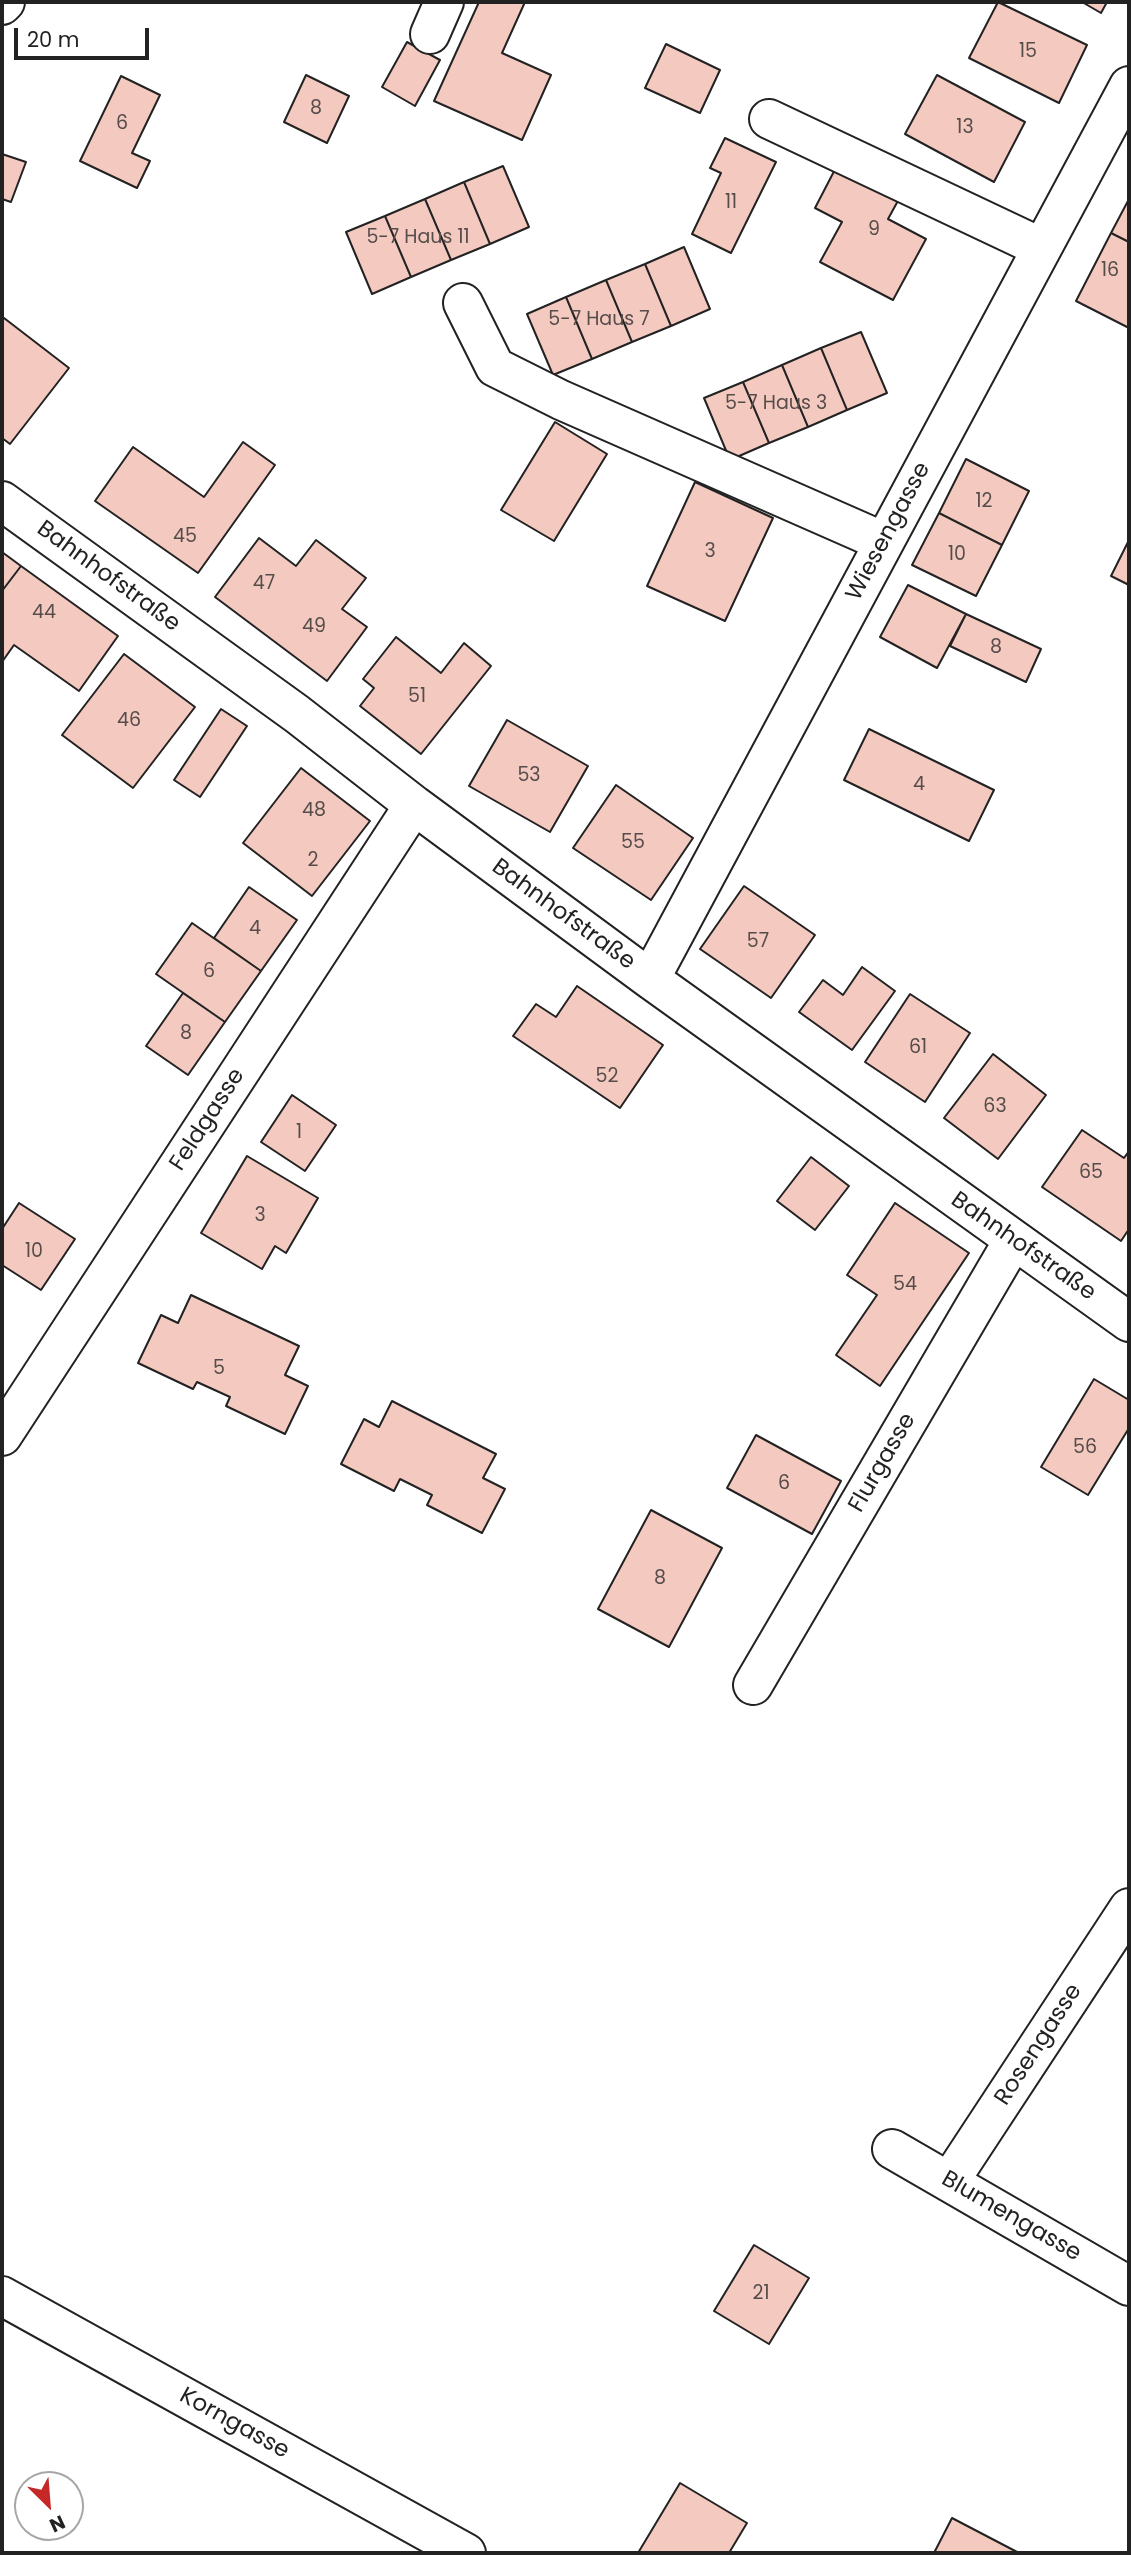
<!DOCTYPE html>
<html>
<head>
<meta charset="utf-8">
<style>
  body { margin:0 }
  #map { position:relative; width:1131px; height:2555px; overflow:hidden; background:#fff; font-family:Poppins,sans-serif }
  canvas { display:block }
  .frame { position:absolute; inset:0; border:4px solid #222; pointer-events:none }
  .north { position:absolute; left:14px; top:2471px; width:70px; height:70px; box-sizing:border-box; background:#fff; border:2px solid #a7a7a7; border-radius:50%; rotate:155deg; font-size:19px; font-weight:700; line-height:28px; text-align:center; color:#222 }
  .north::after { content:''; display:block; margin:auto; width:24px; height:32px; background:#c62828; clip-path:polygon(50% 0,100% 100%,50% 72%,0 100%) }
  .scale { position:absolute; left:14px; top:28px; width:135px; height:32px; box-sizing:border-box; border:4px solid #222; border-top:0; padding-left:9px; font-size:21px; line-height:24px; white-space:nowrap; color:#222; -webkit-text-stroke:5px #fff; paint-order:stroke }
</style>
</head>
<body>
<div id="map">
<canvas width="1131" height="2555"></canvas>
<div class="frame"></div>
<div class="north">N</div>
<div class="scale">20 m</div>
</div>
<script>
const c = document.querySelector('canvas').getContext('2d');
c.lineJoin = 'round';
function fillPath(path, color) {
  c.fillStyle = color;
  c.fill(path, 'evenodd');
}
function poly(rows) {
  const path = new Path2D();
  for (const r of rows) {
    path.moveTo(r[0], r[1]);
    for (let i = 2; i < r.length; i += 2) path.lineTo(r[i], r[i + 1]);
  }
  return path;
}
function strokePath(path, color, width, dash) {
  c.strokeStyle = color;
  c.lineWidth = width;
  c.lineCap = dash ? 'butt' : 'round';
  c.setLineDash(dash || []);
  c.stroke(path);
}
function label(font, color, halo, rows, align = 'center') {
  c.font = font + ' Poppins,sans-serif';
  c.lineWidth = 5;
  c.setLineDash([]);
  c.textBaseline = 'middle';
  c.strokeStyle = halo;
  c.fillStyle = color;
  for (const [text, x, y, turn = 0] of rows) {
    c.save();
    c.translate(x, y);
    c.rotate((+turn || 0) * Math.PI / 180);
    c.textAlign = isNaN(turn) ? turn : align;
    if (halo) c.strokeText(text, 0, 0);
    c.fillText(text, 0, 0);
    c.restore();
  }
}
const building = poly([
  [479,2,525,2,502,53,551,75,522,140,434,101,479,2],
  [998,2,1087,45,1059,103,969,58,998,2],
  [1082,2,1107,2,1101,13,1082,2],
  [407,42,440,60,415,106,382,87,407,42],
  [666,44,720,70,700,113,645,88,666,44],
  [306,75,349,96,327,143,284,122,306,75],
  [937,75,1025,122,994,182,905,134,937,75],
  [121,76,160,95,132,153,150,161,137,188,80,161,121,76],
  [725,138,776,162,731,253,692,234,721,173,710,168,725,138],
  [2,154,26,162,11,202,2,199,2,154],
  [843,154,905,188,888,219,926,239,893,300,820,262,842,222,815,208,843,154],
  [503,166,529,227,490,244,464,182,503,166],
  [464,182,490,244,451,260,425,199,464,182],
  [425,199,451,260,411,277,385,216,425,199],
  [1129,199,1129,242,1111,233,1129,199],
  [385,216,411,277,372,294,346,232,385,216],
  [1111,233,1129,242,1129,328,1076,301,1111,233],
  [684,247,710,309,671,326,645,264,684,247],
  [645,264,671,326,632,342,606,280,645,264],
  [606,280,632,342,592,359,566,297,606,280],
  [566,297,592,359,553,375,527,314,566,297],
  [4,318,69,368,10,444,2,438,2,321,4,318],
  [861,332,887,393,847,410,821,348,861,332],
  [821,348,847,410,808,427,782,365,821,348],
  [782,365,808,427,769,443,743,382,782,365],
  [743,382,769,443,730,460,704,398,743,382],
  [555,422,607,454,554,541,501,510,555,422],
  [243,442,275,465,198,573,95,501,133,447,204,497,243,442],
  [966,459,1029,491,1002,545,939,513,966,459],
  [695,482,773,518,725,621,647,586,695,482],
  [939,513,1002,545,976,596,912,565,939,513],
  [259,538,296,566,316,540,366,578,342,609,367,627,327,681,215,597,259,538],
  [1129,540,1129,585,1111,576,1129,540],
  [2,552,21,566,2,591,2,552],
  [21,566,118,636,79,691,14,645,2,662,2,591,21,566],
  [908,585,966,614,937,668,880,637,908,585],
  [966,614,1041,649,1026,682,950,646,966,614],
  [396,637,441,673,464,643,491,666,421,754,360,706,374,688,363,679,396,637],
  [124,654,195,707,133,788,62,735,124,654],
  [221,709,247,726,200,797,174,780,221,709],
  [507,720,588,766,550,832,469,786,507,720],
  [869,729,994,790,969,841,844,780,869,729],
  [301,768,370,821,312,896,243,843,301,768],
  [616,785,693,838,651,900,573,848,616,785],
  [744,886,815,935,771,998,700,949,744,886],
  [249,887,297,920,261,971,214,938,249,887],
  [192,923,261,971,225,1022,156,974,192,923],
  [862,967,895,991,852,1050,799,1012,823,980,843,995,862,967],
  [577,986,663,1045,620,1108,513,1036,536,1004,556,1017,577,986],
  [183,993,225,1022,188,1075,146,1046,183,993],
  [910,994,970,1033,925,1102,865,1062,910,994],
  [993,1054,1046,1095,998,1159,944,1118,993,1054],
  [292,1095,336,1125,305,1171,261,1142,292,1095],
  [1082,1130,1124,1158,1129,1151,1129,1229,1121,1241,1042,1187,1082,1130],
  [247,1156,318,1198,286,1253,275,1246,262,1269,201,1233,247,1156],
  [811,1157,849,1186,815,1230,777,1201,811,1157],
  [19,1203,75,1239,41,1290,2,1265,2,1229,19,1203],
  [895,1203,969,1253,880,1386,836,1355,877,1295,847,1275,895,1203],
  [191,1295,299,1346,285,1375,308,1386,285,1434,226,1406,230,1397,197,1382,193,1389,138,1363,161,1315,178,1323,191,1295],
  [1094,1379,1129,1400,1129,1428,1088,1495,1041,1467,1094,1379],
  [392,1401,496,1454,483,1478,505,1489,482,1533,427,1505,432,1495,400,1479,394,1491,341,1464,364,1419,379,1427,392,1401],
  [756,1435,841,1481,812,1534,727,1488,756,1435],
  [651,1510,722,1548,669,1647,598,1609,651,1510],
  [754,2245,809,2278,769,2344,714,2311,754,2245],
  [680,2483,747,2523,729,2553,638,2553,680,2483],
  [952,2518,1019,2553,934,2553,952,2518]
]);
fillPath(building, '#f3c9c0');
strokePath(building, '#222', 2);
const minor = poly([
  [2,5,5,2],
  [430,34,444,2],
  [769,119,1042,248],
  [463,303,495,367,561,400,884,542],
  [2,501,297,714,414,805,650,979,1129,1322],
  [650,979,1129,86],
  [2,1436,414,805],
  [753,1685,1013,1241],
  [892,2149,1129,2286],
  [949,2182,1129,1908],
  [2,2296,466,2553]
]);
strokePath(minor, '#222', 42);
strokePath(minor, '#fff', 38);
label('19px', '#564c4a', null, [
  ["15",1028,52],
  ["8",316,109],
  ["6",122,124],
  ["13",965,128],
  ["11",731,203],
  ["9",874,230],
  ["5-7 Haus 11",418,238],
  ["16",1110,271],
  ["5-7 Haus 7",599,320],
  ["5-7 Haus 3",776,404],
  ["12",984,502],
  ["45",185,537],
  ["3",710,552],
  ["10",957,555],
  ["47",264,584],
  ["44",44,613],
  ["49",314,627],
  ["8",996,648],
  ["51",417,697],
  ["46",129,721],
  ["53",529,776],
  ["4",919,785],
  ["48",314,811],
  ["55",633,843],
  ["2",313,861],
  ["4",255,929],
  ["57",758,942],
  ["6",209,972],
  ["8",186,1034],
  ["61",918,1048],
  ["52",607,1077],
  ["63",995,1107],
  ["1",299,1133],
  ["65",1091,1173],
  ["3",260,1216],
  ["10",34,1252],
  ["54",905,1285],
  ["5",219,1369],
  ["56",1085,1448],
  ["6",784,1484],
  ["8",660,1579],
  ["21",761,2294]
]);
label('23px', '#222', '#fff', [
  ["Wiesengasse",889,532,-62],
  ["Bahnhofstraße",108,577,36],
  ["Bahnhofstraße",563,915,36],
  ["Feldgasse",208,1120,-57],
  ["Bahnhofstraße",1023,1247,35],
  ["Flurgasse",883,1463,-60],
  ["Rosengasse",1039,2045,-57],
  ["Blumengasse",1011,2217,30],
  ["Korngasse",234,2424,29]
]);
</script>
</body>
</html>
